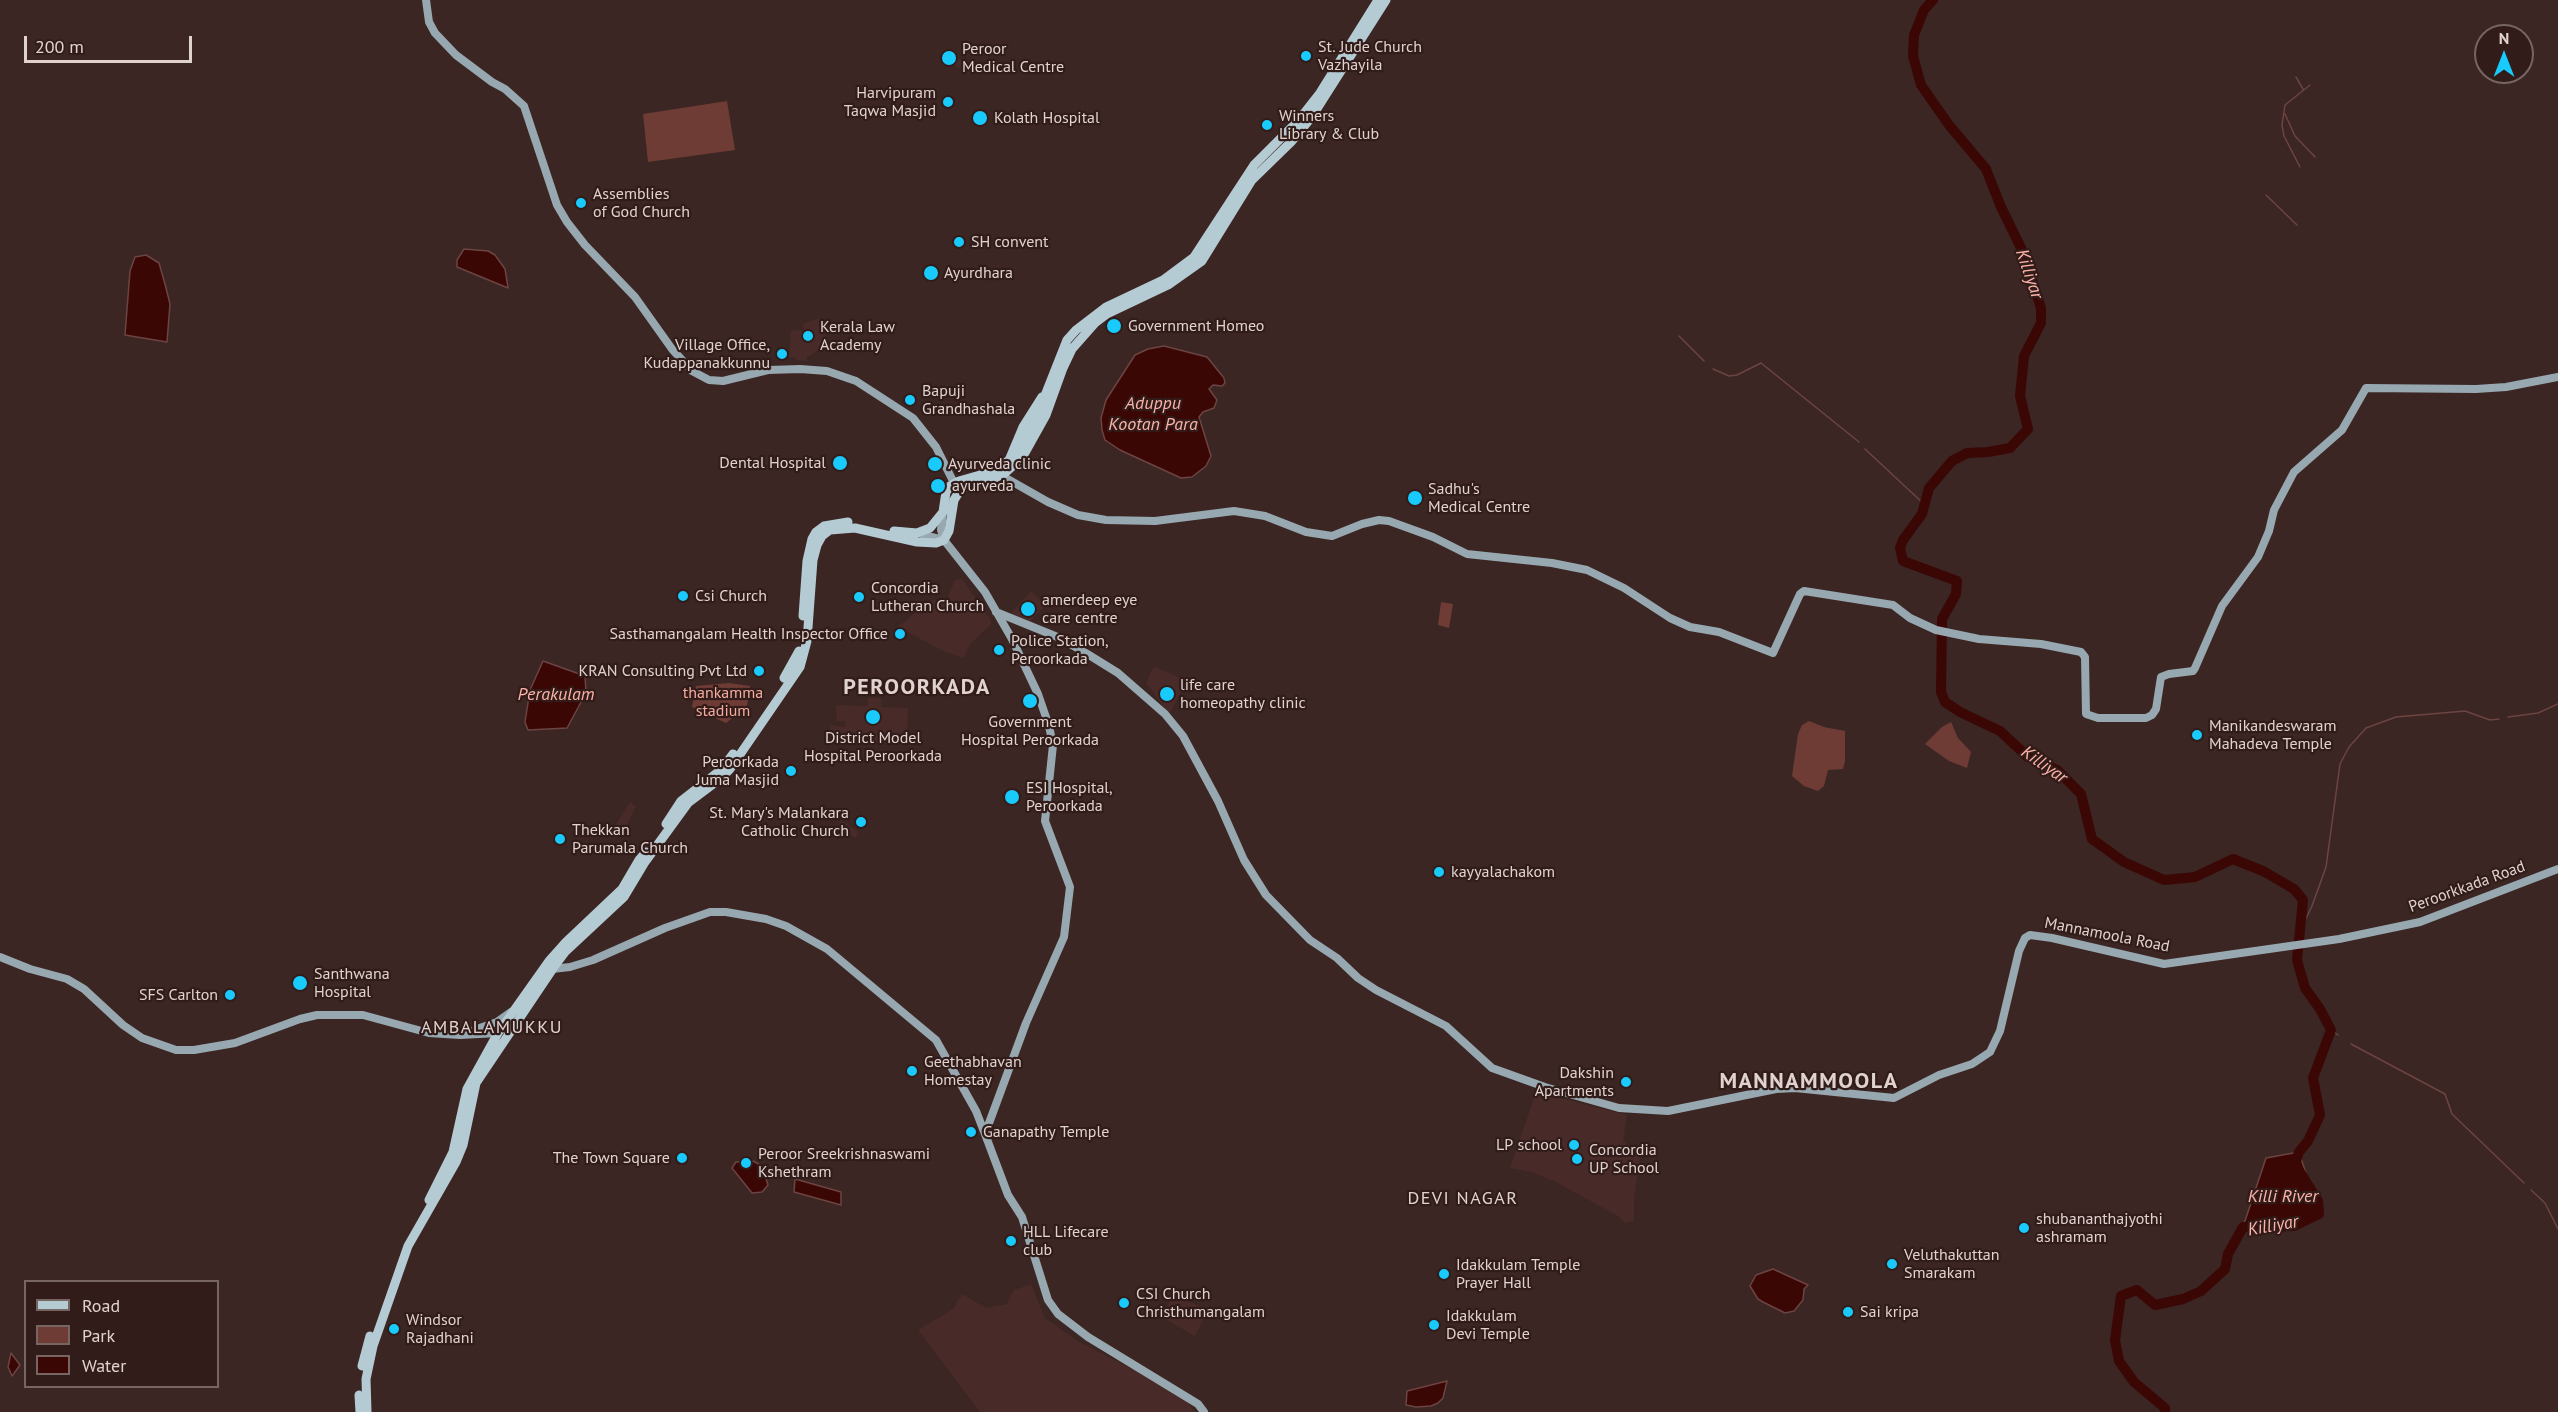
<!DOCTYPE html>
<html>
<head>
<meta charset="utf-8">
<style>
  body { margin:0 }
  #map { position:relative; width:2558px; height:1412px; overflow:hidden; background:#3b2623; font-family:"PT Sans",sans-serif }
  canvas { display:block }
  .legend { position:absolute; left:24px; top:1280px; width:195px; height:108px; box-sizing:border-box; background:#311c19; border:2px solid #776562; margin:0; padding:8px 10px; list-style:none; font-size:18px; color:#e0d2cf }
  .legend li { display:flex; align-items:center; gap:12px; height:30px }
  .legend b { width:30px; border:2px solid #776562 }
  .north { position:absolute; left:2474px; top:24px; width:60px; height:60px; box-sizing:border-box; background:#311c19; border:2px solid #776562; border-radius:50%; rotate:0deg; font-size:16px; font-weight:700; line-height:24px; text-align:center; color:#e0d2cf }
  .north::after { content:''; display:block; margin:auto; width:21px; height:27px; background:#19cafc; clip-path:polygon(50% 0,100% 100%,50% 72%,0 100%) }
  .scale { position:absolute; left:24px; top:36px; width:168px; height:27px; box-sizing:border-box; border:3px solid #e0d2cf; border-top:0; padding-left:8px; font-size:18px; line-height:21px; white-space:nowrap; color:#e0d2cf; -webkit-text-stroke:4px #311c19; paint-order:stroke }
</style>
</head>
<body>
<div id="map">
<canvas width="2558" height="1412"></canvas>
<ul class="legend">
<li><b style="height:8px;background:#b4cbd4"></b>Road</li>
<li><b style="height:16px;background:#6f3c35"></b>Park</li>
<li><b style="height:16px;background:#3a0705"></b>Water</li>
</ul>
<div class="north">N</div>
<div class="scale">200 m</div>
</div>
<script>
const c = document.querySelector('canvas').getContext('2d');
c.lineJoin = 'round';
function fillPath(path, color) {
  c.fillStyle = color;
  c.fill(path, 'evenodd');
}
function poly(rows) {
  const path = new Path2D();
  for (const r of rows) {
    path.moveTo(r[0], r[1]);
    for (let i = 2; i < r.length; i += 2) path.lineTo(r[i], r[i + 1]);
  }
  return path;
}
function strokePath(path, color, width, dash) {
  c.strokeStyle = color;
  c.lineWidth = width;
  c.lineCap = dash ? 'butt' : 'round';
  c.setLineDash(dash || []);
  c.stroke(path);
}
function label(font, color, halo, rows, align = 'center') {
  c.font = font + ' "PT Sans",sans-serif';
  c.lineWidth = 4.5;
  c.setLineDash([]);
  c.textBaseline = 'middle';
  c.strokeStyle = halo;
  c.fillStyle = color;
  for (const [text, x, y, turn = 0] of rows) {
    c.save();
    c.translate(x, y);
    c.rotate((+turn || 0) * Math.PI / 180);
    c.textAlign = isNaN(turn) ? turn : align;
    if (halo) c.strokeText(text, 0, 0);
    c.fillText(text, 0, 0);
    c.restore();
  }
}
fillPath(poly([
  [958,58,974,67,970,74,954,65],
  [819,318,828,342,810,356,807,356,807,361,796,360,796,358,789,357,791,330,804,331,803,324],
  [962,579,991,620,991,624,970,644,964,658,943,651,898,627,928,601,947,599,955,580],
  [1031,591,1046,605,1030,622,1011,613],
  [1154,666,1187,681,1169,714,1146,683],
  [868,698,881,698,881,707,908,708,907,742,831,742,830,725,845,727,845,721,837,721,836,705,868,706],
  [630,802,636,807,626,827,631,827,625,834,620,833,614,827],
  [841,820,859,832,855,838,837,826],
  [1536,1092,1627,1115,1623,1140,1630,1148,1641,1153,1634,1197,1634,1221,1625,1223,1618,1216,1554,1181,1531,1172,1510,1168],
  [1031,1284,1045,1318,1079,1342,1182,1394,1195,1412,980,1412,918,1330,953,1309,962,1294,986,1308,1007,1304,1014,1290],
  [1173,1295,1209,1310,1195,1336,1162,1317]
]), '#482b28');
fillPath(poly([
  [727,101,735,150,648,162,643,114],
  [1441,602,1453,604,1449,628,1438,625],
  [729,683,750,686,747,706,726,723,692,707,696,686],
  [1809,721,1824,727,1845,731,1845,761,1843,769,1828,770,1824,786,1818,791,1804,786,1792,776,1798,734,1802,725],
  [1951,722,1958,738,1971,752,1967,768,1949,761,1925,744,1942,727]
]), '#6f3c35');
const water = poly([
  [464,249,488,251,495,255,505,269,508,288,457,267,457,260,464,249],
  [146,255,159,263,165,284,170,304,167,342,125,335,130,271,135,257,146,255],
  [1164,346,1207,357,1224,378,1225,383,1222,386,1213,385,1209,389,1217,400,1214,408,1203,412,1199,417,1211,456,1206,466,1192,477,1181,478,1120,450,1105,440,1102,430,1101,418,1106,400,1135,355,1148,349,1164,346],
  [543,661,585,676,586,693,567,728,528,730,525,722,530,690,543,661],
  [2299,1152,2319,1214,2294,1226,2243,1227,2266,1158,2299,1152],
  [753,1161,762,1166,768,1185,762,1192,752,1193,732,1168,736,1162,753,1161],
  [795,1179,841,1192,841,1205,794,1192,795,1179],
  [1773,1269,1808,1285,1804,1289,1803,1300,1794,1311,1785,1313,1763,1302,1758,1299,1750,1286,1756,1275,1773,1269],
  [11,1353,20,1365,12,1376,8,1367,11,1353],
  [1447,1381,1443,1398,1438,1403,1431,1406,1416,1407,1406,1405,1407,1391,1447,1381]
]);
fillPath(water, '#3a0705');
strokePath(water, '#6c4442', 1.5);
strokePath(poly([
  [2296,77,2303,89],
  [2285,114,2295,136,2315,157],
  [2300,167,2284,136,2282,125,2285,105,2310,85],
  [2266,195,2297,225],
  [1679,336,1704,361],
  [1713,369,1729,376,1737,375,1761,363,1859,442],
  [1865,449,1925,505],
  [2508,717,2538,713,2558,704],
  [2300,931,2312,906,2326,867,2340,764,2349,747,2366,728,2396,717,2465,711,2490,720,2499,719],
  [2331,1030,2338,1035],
  [2351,1044,2445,1094,2452,1114,2524,1183],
  [2531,1190,2545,1203,2558,1229]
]), '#6c4442', 1.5);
strokePath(poly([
  [1933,0,1924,10,1914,35,1913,56,1921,85,1949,125,1986,169,2001,207,2023,252,2041,308,2041,323,2024,356,2020,396,2028,429,2010,448,1988,452,1967,453,1952,461,1929,488,1922,514,1903,540,1900,548,1903,561,1957,581,1956,594,1942,619,1941,692,1945,702,1960,712,2000,731,2028,757,2057,770,2081,794,2092,839,2124,862,2164,880,2195,877,2233,859,2263,871,2294,889,2303,900,2297,960,2305,988,2320,1009,2331,1030,2313,1078,2320,1115,2308,1141,2299,1152,2295,1164,2318,1201,2319,1214,2294,1226,2243,1227,2228,1254,2225,1269,2201,1291,2183,1299,2155,1305,2137,1290,2121,1296,2115,1340,2119,1361,2134,1382,2165,1408,2165,1412]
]), '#3a0705', 10);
strokePath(poly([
  [426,0,429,22,435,33,456,55,492,82,505,89,524,106,557,205,567,222,585,245,635,297,672,349,692,371,709,380,723,381,768,370,800,369,827,371,856,381,913,418,936,447,957,489],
  [997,473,1048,502,1078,515,1106,520,1155,521,1234,511,1265,516,1306,532,1332,536,1362,524,1379,520,1389,521,1433,537,1467,554,1552,563,1587,570,1624,588,1670,618,1690,627,1719,632,1773,653,1800,594,1804,591,1893,605,1910,618,1936,630,1979,639,2041,644,2081,652,2085,657,2086,714,2098,718,2146,718,2152,715,2156,709,2161,677,2169,674,2193,671,2195,668,2222,606,2258,557,2269,531,2274,510,2294,472,2342,430,2366,388,2476,389,2506,387,2558,377],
  [943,512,941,530,944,540,985,592,1012,639,1038,694,1049,726,1053,745,1045,821,1070,887,1064,937,1026,1023,985,1134,1008,1195,1022,1217,1048,1300,1058,1314,1088,1337,1198,1404,1204,1412],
  [917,533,944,540],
  [996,612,1060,638,1089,655,1118,673,1165,714,1183,736,1218,801,1244,860,1266,895,1310,940,1337,958,1358,978,1376,990,1446,1026,1492,1068,1545,1087,1619,1108,1668,1111,1776,1089,1795,1088,1894,1098,1939,1075,1972,1064,1990,1052,2000,1031,2019,951,2025,938,2030,935,2052,938,2164,964,2339,939,2420,922,2558,869],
  [0,957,30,969,67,979,84,989,123,1025,142,1038,176,1050,194,1050,235,1043,300,1019,317,1015,363,1015,429,1033,460,1035,498,1033],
  [550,966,552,969,570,967,593,960,665,928,710,912,726,912,766,919,786,926,827,949,936,1040,976,1111,985,1134],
  [474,1030,497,1022,511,1012]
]), '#97a8b0', 8);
strokePath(poly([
  [1010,458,1023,427,1042,397],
  [894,531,917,533,930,528,943,512,946,492,950,486,959,481,994,471,1017,454,1029,436,1067,340,1076,330,1106,307,1163,280,1194,257,1254,165,1298,121,1320,93,1378,0],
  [803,616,807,561,812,539,816,532,824,526,848,522],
  [784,678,799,651],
  [666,824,681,801,722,769,733,754],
  [429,1200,453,1152,467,1089,498,1033,549,961,566,942,622,889,639,860,646,852],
  [362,1366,370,1336],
  [359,1395,360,1412],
  [367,1412,366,1379,373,1346,408,1246,456,1162,463,1145,476,1083,556,964,565,952,624,897,645,862,688,803,720,779,730,769,800,667,807,641,813,560,817,545,822,536,830,530,855,528,917,542,936,543,944,540,949,531,954,500,959,492,965,487,989,481,1005,473,1022,458,1046,415,1063,368,1072,349,1095,323,1107,314,1168,285,1202,261,1252,180,1292,141,1311,118,1386,0]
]), '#b4cbd4', 9);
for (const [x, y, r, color] of [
  [1306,56,6,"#19cafc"],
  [949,58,8,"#19cafc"],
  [948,102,6,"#19cafc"],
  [980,118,8,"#19cafc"],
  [1267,125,6,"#19cafc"],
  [581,203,6,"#19cafc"],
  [959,242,6,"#19cafc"],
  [931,273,8,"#19cafc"],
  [1114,326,8,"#19cafc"],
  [808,336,6,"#19cafc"],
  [782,354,6,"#19cafc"],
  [910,400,6,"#19cafc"],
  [840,463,8,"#19cafc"],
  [935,464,8,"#19cafc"],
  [938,486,8,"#19cafc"],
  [1415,498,8,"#19cafc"],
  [683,596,6,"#19cafc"],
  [859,597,6,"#19cafc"],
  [1028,609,8,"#19cafc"],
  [900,634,6,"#19cafc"],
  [999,650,6,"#19cafc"],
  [759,671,6,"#19cafc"],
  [1167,694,8,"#19cafc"],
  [1030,701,8,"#19cafc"],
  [873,717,8,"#19cafc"],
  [2197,735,6,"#19cafc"],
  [791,771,6,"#19cafc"],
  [1012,797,8,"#19cafc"],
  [861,822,6,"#19cafc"],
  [560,839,6,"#19cafc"],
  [1439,872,6,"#19cafc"],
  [300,983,8,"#19cafc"],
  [230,995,6,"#19cafc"],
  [912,1071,6,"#19cafc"],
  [1626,1082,6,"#19cafc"],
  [971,1132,6,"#19cafc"],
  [1574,1145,6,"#19cafc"],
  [682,1158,6,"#19cafc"],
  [1577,1159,6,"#19cafc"],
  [746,1163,6,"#19cafc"],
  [2024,1228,6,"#19cafc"],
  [1011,1241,6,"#19cafc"],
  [1892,1264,6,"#19cafc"],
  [1444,1274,6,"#19cafc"],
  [1124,1303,6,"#19cafc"],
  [1848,1312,6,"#19cafc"],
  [1434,1325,6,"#19cafc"],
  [394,1329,6,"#19cafc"]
]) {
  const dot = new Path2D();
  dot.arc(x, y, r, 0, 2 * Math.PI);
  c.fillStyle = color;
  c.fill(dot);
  strokePath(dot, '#311c19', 2);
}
label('16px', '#e0d2cf', '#311c19', [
  ["St. Jude Church",1318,47],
  ["Vazhayila",1318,65],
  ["Peroor",962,49],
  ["Medical Centre",962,67],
  ["Harvipuram",936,93,"right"],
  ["Taqwa Masjid",936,111,"right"],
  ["Winners",1279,116],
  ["Library & Club",1279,134],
  ["Kolath Hospital",994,118],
  ["Assemblies",593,194],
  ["of God Church",593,212],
  ["SH convent",971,242],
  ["Ayurdhara",944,273],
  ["Government Homeo",1128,326],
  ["Kerala Law",820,327],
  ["Academy",820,345],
  ["Village Office,",770,345,"right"],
  ["Kudappanakkunnu",770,363,"right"],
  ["Bapuji",922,391],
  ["Grandhashala",922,409],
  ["Dental Hospital",826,463,"right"],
  ["Ayurveda clinic",948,464],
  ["ayurveda",952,486],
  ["Sadhu's",1428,489],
  ["Medical Centre",1428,507],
  ["Concordia",871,588],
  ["Lutheran Church",871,606],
  ["Csi Church",695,596],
  ["amerdeep eye",1042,600],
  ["care centre",1042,618],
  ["Sasthamangalam Health Inspector Office",888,634,"right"],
  ["Police Station,",1011,641],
  ["Peroorkada",1011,659],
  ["KRAN Consulting Pvt Ltd",747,671,"right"],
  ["life care",1180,685],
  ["homeopathy clinic",1180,703],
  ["Government",1030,722,"center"],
  ["Hospital Peroorkada",1030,740,"center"],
  ["Manikandeswaram",2209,726],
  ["Mahadeva Temple",2209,744],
  ["District Model",873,738,"center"],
  ["Hospital Peroorkada",873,756,"center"],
  ["Peroorkada",779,762,"right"],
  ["Juma Masjid",779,780,"right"],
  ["ESI Hospital,",1026,788],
  ["Peroorkada",1026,806],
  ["St. Mary's Malankara",849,813,"right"],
  ["Catholic Church",849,831,"right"],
  ["Thekkan",572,830],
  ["Parumala Church",572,848],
  ["kayyalachakom",1451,872],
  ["Santhwana",314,974],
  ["Hospital",314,992],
  ["SFS Carlton",218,995,"right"],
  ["Geethabhavan",924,1062],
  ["Homestay",924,1080],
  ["Dakshin",1614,1073,"right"],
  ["Apartments",1614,1091,"right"],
  ["Ganapathy Temple",983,1132],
  ["LP school",1562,1145,"right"],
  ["Concordia",1589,1150],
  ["UP School",1589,1168],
  ["Peroor Sreekrishnaswami",758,1154],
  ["Kshethram",758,1172],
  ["The Town Square",670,1158,"right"],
  ["shubananthajyothi",2036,1219],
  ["ashramam",2036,1237],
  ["HLL Lifecare",1023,1232],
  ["club",1023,1250],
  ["Veluthakuttan",1904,1255],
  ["Smarakam",1904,1273],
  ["Idakkulam Temple",1456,1265],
  ["Prayer Hall",1456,1283],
  ["CSI Church",1136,1294],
  ["Christhumangalam",1136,1312],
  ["Sai kripa",1860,1312],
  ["Idakkulam",1446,1316],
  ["Devi Temple",1446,1334],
  ["Windsor",406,1320],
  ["Rajadhani",406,1338]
], 'left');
label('16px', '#f5aca1', '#311c19', [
  ["thankamma",723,693],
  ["stadium",723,711]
]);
label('16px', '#e0d2cf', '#311c19', [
  ["Peroorkkada Road",2467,887,-20],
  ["Mannamoola Road",2107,935,11]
]);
label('italic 18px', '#fdb3a9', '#311c19', [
  ["Killiyar",2029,274,71],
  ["Aduppu",1153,404],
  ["Kootan Para",1153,425],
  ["Perakulam",556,695],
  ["Killiyar",2044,765,35],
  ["Killi River",2283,1197],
  ["Killiyar",2273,1226,-10]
]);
c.letterSpacing = '1.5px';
label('18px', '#e0d2cf', '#311c19', [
  ["AMBALAMUKKU",492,1028],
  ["DEVI NAGAR",1463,1199]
]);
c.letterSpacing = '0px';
c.letterSpacing = '1.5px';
label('bold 22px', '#e0d2cf', '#311c19', [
  ["PEROORKADA",917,688],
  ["MANNAMMOOLA",1809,1082]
]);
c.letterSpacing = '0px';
</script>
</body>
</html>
